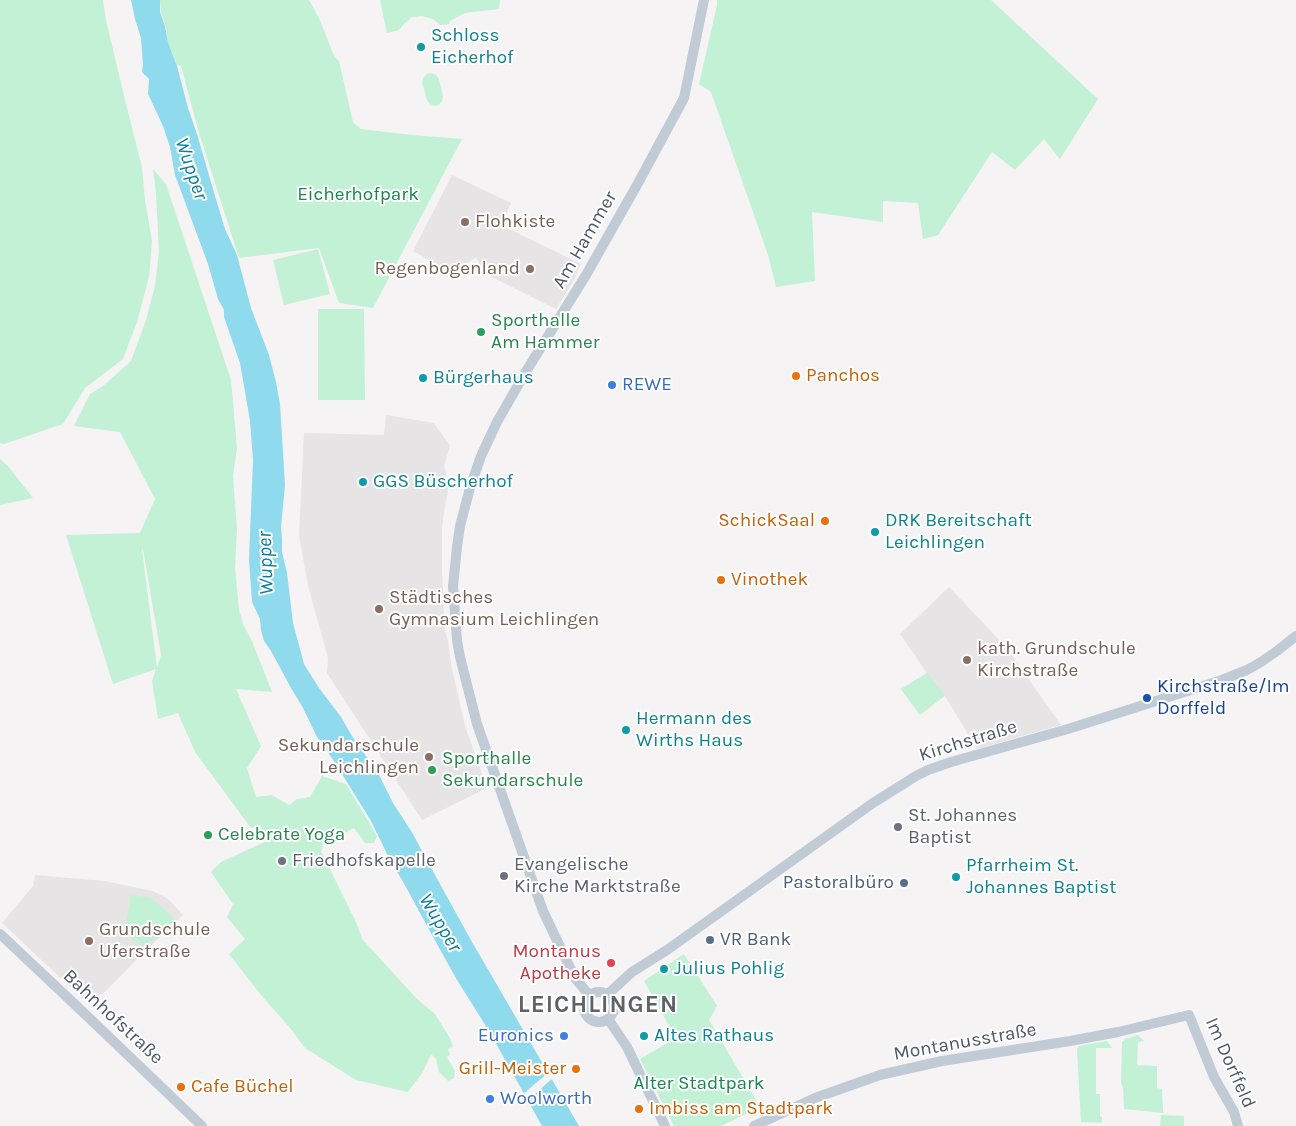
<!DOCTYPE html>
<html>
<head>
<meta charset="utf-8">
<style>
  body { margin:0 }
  canvas { display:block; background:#f5f3f3 }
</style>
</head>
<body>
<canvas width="1296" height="1126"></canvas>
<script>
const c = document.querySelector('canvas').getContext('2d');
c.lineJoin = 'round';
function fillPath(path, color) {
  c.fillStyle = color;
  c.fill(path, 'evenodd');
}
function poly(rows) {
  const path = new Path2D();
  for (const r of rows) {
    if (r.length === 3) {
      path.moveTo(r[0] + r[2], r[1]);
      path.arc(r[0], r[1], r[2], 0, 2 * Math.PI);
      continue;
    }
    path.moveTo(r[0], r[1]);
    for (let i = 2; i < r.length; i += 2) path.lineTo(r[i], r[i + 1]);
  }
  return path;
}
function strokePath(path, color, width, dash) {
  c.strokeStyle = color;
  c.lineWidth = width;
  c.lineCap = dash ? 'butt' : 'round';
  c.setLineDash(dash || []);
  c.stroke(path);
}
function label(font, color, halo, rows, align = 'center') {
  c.font = font + ' Karla,sans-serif';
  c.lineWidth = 4;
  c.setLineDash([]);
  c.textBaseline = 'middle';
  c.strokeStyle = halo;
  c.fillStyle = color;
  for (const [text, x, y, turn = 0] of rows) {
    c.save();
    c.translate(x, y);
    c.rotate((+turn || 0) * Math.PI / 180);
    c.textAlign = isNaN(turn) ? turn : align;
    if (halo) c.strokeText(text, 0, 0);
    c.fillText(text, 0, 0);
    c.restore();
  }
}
fillPath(poly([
  [452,175,511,203,501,225,581,264,574,280,556,309,484,273,476,257,463,266,450,272,413,251],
  [386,415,434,423,450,446,444,466,449,485,444,512,442,529,442,574,445,631,448,641,451,664,465,726,487,788,422,820,327,673,328,658,308,586,299,535,304,433,384,435],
  [949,587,1007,648,1061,725,977,749,945,696,920,715,901,689,927,673,900,634],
  [35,875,104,881,153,891,168,899,183,915,136,960,105,992,86,1002,2,923,33,886]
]), '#e6e4e5');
fillPath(poly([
  [0,0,103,0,106,20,125,100,142,167,145,200,152,241,149,277,137,322,123,359,85,388,63,424,4,444,0,443],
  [160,0,309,0,319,18,334,56,339,61,353,122,361,129,412,135,462,139,373,308,339,303,319,248,239,258,199,133,181,66,177,65,168,42,166,27,161,12],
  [380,0,500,0,499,9,465,13,450,21,449,24,440,25,433,19,422,16,412,17,404,24,399,30,387,33],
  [717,0,991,0,1098,99,1060,159,1044,139,1015,170,992,152,938,235,923,239,918,203,883,201,883,222,812,212,815,281,776,287,768,255,711,92,699,84,717,5],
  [431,73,436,75,439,79,443,97,442,101,439,105,435,106,430,104,427,100,422,82,424,77,427,74],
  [153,169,166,184,231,380,237,448,233,476,237,529,235,567,239,610,244,626,252,641,272,692,236,689,261,746,247,768,256,797,272,795,289,805,297,799,310,797,322,776,346,784,377,836,374,843,365,843,354,828,323,845,321,851,355,920,363,940,417,999,435,1014,450,1038,453,1047,448,1049,450,1055,447,1057,455,1071,454,1078,448,1081,439,1072,436,1059,431,1054,423,1072,408,1092,356,1080,305,1048,290,1028,261,995,229,954,245,939,227,917,233,904,211,872,221,862,267,841,260,825,251,828,195,752,178,713,158,719,152,681,156,669,113,684,66,535,140,533,155,499,120,432,74,426,90,394,103,386,131,361,146,320,155,286,159,252,156,193],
  [143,549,161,655,157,668,142,549],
  [318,249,330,294,284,305,273,260],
  [318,309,364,309,365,400,318,400],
  [0,459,8,466,33,498,0,505],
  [927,673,945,695,920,715,901,689],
  [131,895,151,898,175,919,144,948,125,932],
  [684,954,717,1006,709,1020,760,1107,721,1126,674,1126,640,1059,676,1038,644,981],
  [1138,1035,1144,1041,1138,1042,1137,1065,1157,1066,1157,1088,1162,1089,1163,1111,1164,1113,1124,1109,1123,1087,1121,1083,1122,1042,1125,1039],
  [1107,1041,1112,1048,1096,1048,1096,1094,1100,1094,1100,1116,1102,1117,1102,1123,1081,1122,1077,1049,1079,1046],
  [1161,1115,1184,1116,1184,1126,1160,1126]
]), '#c3f1d5');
fillPath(poly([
  [131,0,160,0,160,12,165,26,168,42,177,66,188,108,197,134,215,196,225,229,237,255,251,308,269,355,276,382,280,404,285,485,281,527,282,539,282,552,287,573,293,623,304,664,319,688,341,717,352,736,378,773,393,803,413,834,424,855,472,942,579,1126,542,1126,489,1031,457,980,432,935,406,887,388,856,371,821,334,761,317,737,303,708,291,688,271,651,264,641,261,630,260,619,252,602,249,559,253,460,250,421,240,363,224,317,224,310,218,299,208,264,175,175,170,147,163,126,148,94,149,79,142,72,143,64,141,38,135,19]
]), '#90daee');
fillPath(poly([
  [550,1071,554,1077,526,1102,522,1095]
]), '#f5f3f3');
strokePath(poly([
  [0,934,85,1014,202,1126],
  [599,1007,15],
  [608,994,632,972,667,950,873,803,916,776,928,770,951,762,1068,729,1222,680,1247,670,1261,662,1277,651,1296,636],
  [589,995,575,978,543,911,477,724,460,657,457,640,453,586,457,547,460,526,470,488,481,456,497,422,525,373,586,275,637,185,684,98,704,0],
  [608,1019,627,1047,665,1126],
  [754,1126,815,1098,880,1075,942,1061,1070,1041,1118,1032,1189,1015,1214,1077,1234,1112,1238,1126]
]), '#c1cbd6', 10);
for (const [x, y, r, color] of [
  [421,47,5,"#0f9aa8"],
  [465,222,5,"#8d6e63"],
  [530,269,5,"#8d6e63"],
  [481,332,5,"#2e9e5b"],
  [796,376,5,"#e8710a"],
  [423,378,5,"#0f9aa8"],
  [612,385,5,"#3f7fe0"],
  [363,482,5,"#0f9aa8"],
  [825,521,5,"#e8710a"],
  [875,532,5,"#0f9aa8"],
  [721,580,5,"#e8710a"],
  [379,609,5,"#8d6e63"],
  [967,660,5,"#8d6e63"],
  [1147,698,5,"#1a4fb4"],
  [626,730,5,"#0f9aa8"],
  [429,757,5,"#8d6e63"],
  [432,770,5,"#2e9e5b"],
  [898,827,5,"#6b7280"],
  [208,835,5,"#2e9e5b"],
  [282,861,5,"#6b7280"],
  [504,876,5,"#6b7280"],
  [956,877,5,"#0f9aa8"],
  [904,883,5,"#5c6f8a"],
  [710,940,5,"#5c6f8a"],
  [89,941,5,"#8d6e63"],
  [611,963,5,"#e0444e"],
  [664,969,5,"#0f9aa8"],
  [564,1036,5,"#3f7fe0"],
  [644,1036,5,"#0f9aa8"],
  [576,1069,5,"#e8710a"],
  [181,1087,5,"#e8710a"],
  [490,1099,5,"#3f7fe0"],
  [639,1109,5,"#e8710a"]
]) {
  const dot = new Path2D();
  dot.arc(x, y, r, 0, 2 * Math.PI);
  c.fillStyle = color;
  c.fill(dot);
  strokePath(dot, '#fff', 2);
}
label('19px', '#0d838f', '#fff', [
  ["Schloss",431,36],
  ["Eicherhof",431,58],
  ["Bürgerhaus",433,378],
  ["GGS Büscherhof",373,482],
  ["DRK Bereitschaft",885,521],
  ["Leichlingen",885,543],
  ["Hermann des",636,719],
  ["Wirths Haus",636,741],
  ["Pfarrheim St.",966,866],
  ["Johannes Baptist",966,888],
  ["Julius Pohlig",674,969],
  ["Altes Rathaus",654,1036]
], 'left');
label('19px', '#17864f', '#fff', [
  ["Eicherhofpark",358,195],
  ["Alter Stadtpark",699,1084]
]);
label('19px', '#785e54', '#fff', [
  ["Flohkiste",475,222],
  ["Regenbogenland",520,269,"right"],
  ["Städtisches",389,598],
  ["Gymnasium Leichlingen",389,620],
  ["kath. Grundschule",977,649],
  ["Kirchstraße",977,671],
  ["Sekundarschule",419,746,"right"],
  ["Leichlingen",419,768,"right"],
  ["Grundschule",99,930],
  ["Uferstraße",99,952]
], 'left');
label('19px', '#4a5661', '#fff', [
  ["Am Hammer",585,240,-60],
  ["Kirchstraße",968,741,-17],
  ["Bahnhofstraße",113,1017,43],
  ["Montanusstraße",965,1042,-10],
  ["Im Dorffeld",1230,1063,66]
]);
label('19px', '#27864d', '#fff', [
  ["Sporthalle",491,321],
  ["Am Hammer",491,343],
  ["Sporthalle",442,759],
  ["Sekundarschule",442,781],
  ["Celebrate Yoga",218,835]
], 'left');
label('19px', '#c56008', '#fff', [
  ["Panchos",806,376],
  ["SchickSaal",815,521,"right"],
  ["Vinothek",731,580],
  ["Grill-Meister",566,1069,"right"],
  ["Cafe Büchel",191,1087],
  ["Imbiss am Stadtpark",649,1109]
], 'left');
label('19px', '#366cbe', '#fff', [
  ["REWE",622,385],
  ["Euronics",554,1036,"right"],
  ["Woolworth",500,1099]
], 'left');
label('19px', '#164399', '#fff', [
  ["Kirchstraße/Im",1157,687],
  ["Dorffeld",1157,709]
], 'left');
label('19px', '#5b616d', '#fff', [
  ["St. Johannes",908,816],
  ["Baptist",908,838],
  ["Friedhofskapelle",292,861],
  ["Evangelische",514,865],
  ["Kirche Marktstraße",514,887]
], 'left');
label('19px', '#4e5e75', '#fff', [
  ["Pastoralbüro",894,883],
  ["VR Bank",720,940,"left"]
], 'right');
label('19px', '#be3a42', '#fff', [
  ["Montanus",601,952],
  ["Apotheke",601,974]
], 'right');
label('italic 20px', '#0c7c9b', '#fff', [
  ["Wupper",191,169,71],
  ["Wupper",266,563,-92],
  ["Wupper",440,923,59]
]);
c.letterSpacing = '1px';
label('bold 24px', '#5f6368', '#fff', [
  ["LEICHLINGEN",598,1005]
]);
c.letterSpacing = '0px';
</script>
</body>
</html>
